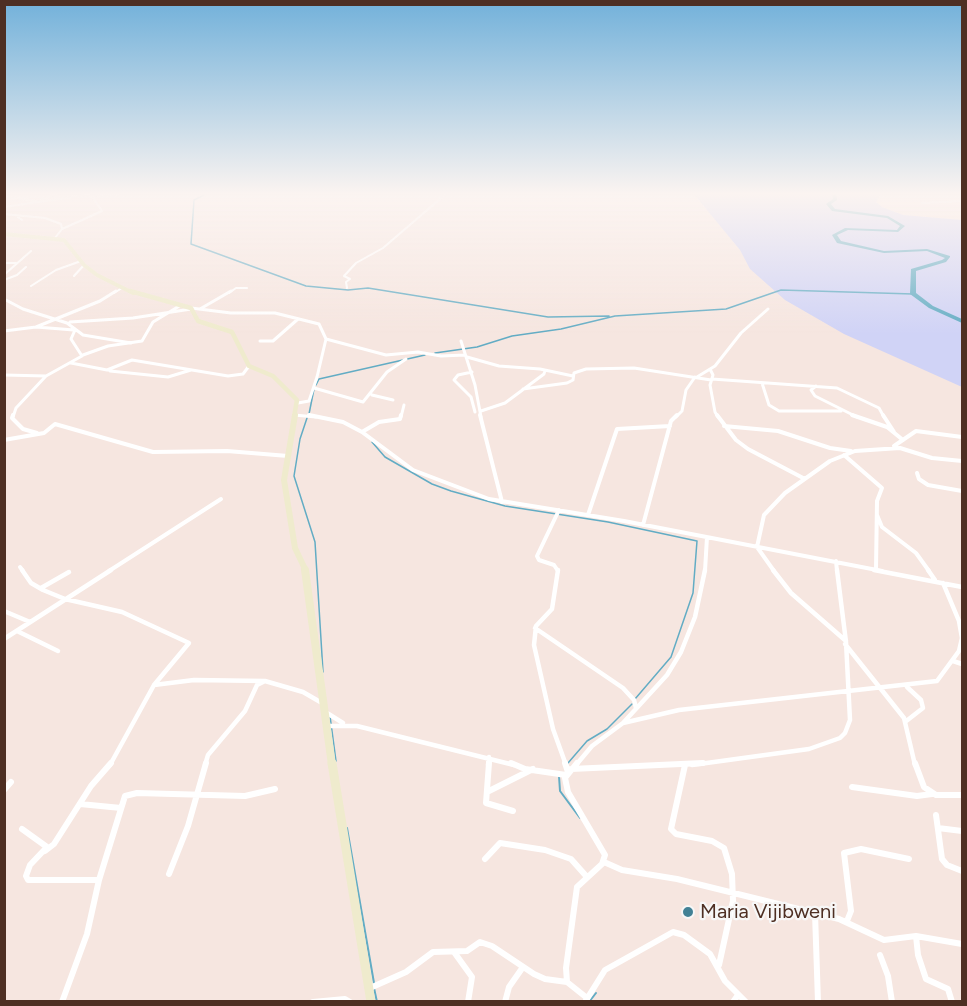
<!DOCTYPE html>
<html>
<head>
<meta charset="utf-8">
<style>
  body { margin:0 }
  #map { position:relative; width:967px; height:1006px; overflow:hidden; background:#f6e6e0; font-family:Figtree,sans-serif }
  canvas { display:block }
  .frame { position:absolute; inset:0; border:6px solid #4e2f23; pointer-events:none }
</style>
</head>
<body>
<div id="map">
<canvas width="967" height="1006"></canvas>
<div class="frame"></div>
</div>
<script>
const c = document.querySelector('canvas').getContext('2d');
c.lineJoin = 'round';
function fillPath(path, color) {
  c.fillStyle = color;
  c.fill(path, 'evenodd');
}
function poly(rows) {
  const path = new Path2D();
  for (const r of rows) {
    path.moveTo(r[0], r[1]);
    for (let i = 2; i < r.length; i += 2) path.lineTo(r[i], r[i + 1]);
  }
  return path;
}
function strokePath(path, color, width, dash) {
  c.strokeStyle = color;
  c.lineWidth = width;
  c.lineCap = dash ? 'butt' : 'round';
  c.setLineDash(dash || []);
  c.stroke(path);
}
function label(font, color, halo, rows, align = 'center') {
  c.font = font + ' Figtree,sans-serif';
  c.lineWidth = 4.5;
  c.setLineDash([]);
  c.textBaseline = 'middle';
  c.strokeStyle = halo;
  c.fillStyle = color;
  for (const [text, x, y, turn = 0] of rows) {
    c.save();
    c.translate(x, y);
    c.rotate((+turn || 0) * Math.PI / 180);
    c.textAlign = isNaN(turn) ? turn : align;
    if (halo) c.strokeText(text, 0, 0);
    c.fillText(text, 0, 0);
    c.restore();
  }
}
fillPath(poly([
  [693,193,881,193,876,202,882,207,903,215,962,220,962,387,844,334,785,300,750,269,740,250]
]), '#d0d3f6');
strokePath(poly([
  [208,193,194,200,191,244,306,286,348,290,368,288,548,317,609,316],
  [435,353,477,347,512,336,561,329,615,316,726,309,781,290,913,294],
  [316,385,319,379,425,355],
  [309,414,314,389],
  [307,418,300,439,294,476,315,542,323,672],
  [372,442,385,457,432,484,451,491,505,506,608,522,697,541,693,593,671,657,635,699],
  [330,716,336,761],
  [568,763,587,741,607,729,632,704]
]), '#62acc4', 1.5);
strokePath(poly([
  [559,776,560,791,580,818],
  [347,828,374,983],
  [374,988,377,1002],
  [589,1002,596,993]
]), '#62acc4', 2);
fillPath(poly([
  [832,193,836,193,837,200,831,204,835,209,888,216,905,226,898,232,848,230,837,235,841,241,884,251,927,249,950,256,950,257,946,262,916,271,916,293,933,306,962,319,962,323,929,308,910,294,911,269,942,260,945,258,927,251,884,253,837,243,832,235,845,228,897,230,900,226,887,218,832,211,826,204,833,199,832,193]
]), '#62acc4');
strokePath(poly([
  [4,196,36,201],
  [41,200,57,193],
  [922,203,962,201],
  [4,207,78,196,120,194],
  [4,214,45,218,61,224,62,229],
  [15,215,22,220],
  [55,238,62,229,102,211,91,195],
  [4,263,16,263],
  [5,274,31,251],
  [74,276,84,265],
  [4,280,17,275,26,267],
  [31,286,56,270,81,261],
  [347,288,346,282,350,279,344,276,356,263,383,248,447,193],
  [114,293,122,288],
  [229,293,236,288,247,288]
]), '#fff', 2);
strokePath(poly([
  [4,299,23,309,67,323,83,335,131,343],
  [191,308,231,313,275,313,319,324,326,339,317,377,309,401,298,403],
  [200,309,231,291],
  [70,322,133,318,191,309],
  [36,327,100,301,116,291],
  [4,331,36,327,74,330],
  [326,339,386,355,418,352,441,356,465,355],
  [260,341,273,341,298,319],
  [461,341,475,385,481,417],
  [83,355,108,346,142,341,153,322,181,305],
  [467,357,499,366,540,369,573,376],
  [71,363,107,370,132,360,228,376,243,374,249,366],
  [710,369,713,375,710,385,715,412,718,417],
  [110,371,168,377,191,370],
  [472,372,458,375,454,380,471,397,475,412],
  [4,375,46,376,82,356,71,339,75,330],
  [697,377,715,366,741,333,768,309],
  [712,379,837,388,879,408,884,417],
  [762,383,769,405,779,411,841,411],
  [816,386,811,390,815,396,857,417],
  [314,388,363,402,387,372,406,359],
  [523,389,567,383,573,380,574,373,586,369,634,368,711,380],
  [372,395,393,400],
  [481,411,505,403,544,374,545,370],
  [294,415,316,417],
  [13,417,16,408,46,376],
  [401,417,404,405],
  [676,417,682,411,686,390,695,377]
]), '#fff', 3);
strokePath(poly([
  [13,415,12,418,23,429,37,433],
  [309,415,343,422,362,432,413,470,489,499,624,521,882,571],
  [480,415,502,502],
  [717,415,736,440,748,449,805,479],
  [852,415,887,427,903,440],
  [883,415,894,432],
  [724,426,778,431,830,448,851,451],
  [362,432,379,422,400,419,401,415],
  [4,440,44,433,55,424,153,452,227,451,288,456],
  [894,446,916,431,962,437],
  [844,455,882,488,877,501,876,569],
  [917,473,919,479,928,485,962,491],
  [588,515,617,429,670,426],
  [877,515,882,527,916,553,929,571],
  [643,525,671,421,677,415],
  [836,561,837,571],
  [20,567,23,571],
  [109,571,221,499],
  [558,571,554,565,539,560,537,556,559,510],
  [705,571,707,537],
  [774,571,757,547,764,515,785,493,830,461,855,451,900,448,932,458,962,461]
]), '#fff', 4);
strokePath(poly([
  [22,570,31,583,43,590,65,599,122,612,189,643,154,685,110,765],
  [558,570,552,609,536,626,534,645,553,729,566,765],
  [773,570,791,593,846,641],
  [874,570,962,587],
  [928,570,935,580],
  [41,588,69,572],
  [4,611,30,622],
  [535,628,623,688,634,700,636,708],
  [17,631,58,651],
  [4,639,111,570],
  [845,644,904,718,915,765],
  [953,661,962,664],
  [154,685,194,680,265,681,303,692,322,703],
  [327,713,343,723],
  [905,722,923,708,921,700,907,687],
  [623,723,679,710,937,681,959,651,962,638,959,621,943,583],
  [327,726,357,726,514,765],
  [205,765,208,755,245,711,257,685,265,681],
  [488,765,489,757],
  [576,765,592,746,623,723,667,675,681,652,695,617,705,570],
  [692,765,809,749,840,738,845,733,850,720,846,642,837,570]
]), '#fff', 4.5);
strokePath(poly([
  [489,763,486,803,513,811],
  [511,763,525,769,566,775],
  [565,763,568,772],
  [577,763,565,778,568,792,605,855,602,864,577,887,566,968,567,982,587,998],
  [915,763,924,787,936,795,962,795],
  [685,765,671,829,676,834,712,841,724,848,732,874,733,901,719,965],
  [571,769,703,763],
  [852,787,917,796,932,794],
  [4,790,11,782],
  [487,792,533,769],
  [80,804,121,808],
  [936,815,942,859,947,865,962,871],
  [938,828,962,831],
  [22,829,47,847,30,865,26,876,28,880,99,880],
  [45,851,54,844,91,786,111,763],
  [485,859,500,843,545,850,571,859,587,877],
  [604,862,622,870,677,879,839,919,884,940,916,936,962,944],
  [169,874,188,826,206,763],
  [815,913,818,1002],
  [847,921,851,911,844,853,861,849,909,859],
  [916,936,918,955,926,979,948,989,952,1002],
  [454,952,472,977,468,1002],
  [880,955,888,976,892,1002],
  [370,988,406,972,433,952,467,951,480,942,492,946,534,974,545,979,567,982],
  [62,1002,87,934,99,880,125,796,137,793,245,796,275,789],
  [313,1002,345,999,350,1002],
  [505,1002,509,987,523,967],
  [585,1002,605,970,673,932,684,935,710,954,725,981,746,1002],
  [733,1002,738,995]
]), '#fff', 6);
strokePath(poly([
  [4,234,64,240,84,265,97,275,133,293]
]), '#efebcd', 4);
strokePath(poly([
  [130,291,191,308,198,321,232,332,249,366,273,376,297,400,294,417]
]), '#efebcd', 4.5);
strokePath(poly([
  [295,415,284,480,295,548,306,571]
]), '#efebcd', 6);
strokePath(poly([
  [305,570,332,765]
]), '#efebcd', 8);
strokePath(poly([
  [332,763,371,1002]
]), '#efebcd', 9);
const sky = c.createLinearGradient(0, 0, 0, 334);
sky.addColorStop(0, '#72b1da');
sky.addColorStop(0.58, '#fbf4f1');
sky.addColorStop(1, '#fbf4f100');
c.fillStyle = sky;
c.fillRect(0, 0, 967, 334);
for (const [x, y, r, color] of [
  [688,912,6,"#428195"]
]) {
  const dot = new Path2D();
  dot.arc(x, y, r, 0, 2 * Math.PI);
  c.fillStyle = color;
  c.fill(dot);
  strokePath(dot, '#f7f7f7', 2);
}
label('20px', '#4e2f23', '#f7f7f7', [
  ["Maria Vijibweni",700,912]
], 'left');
</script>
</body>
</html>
